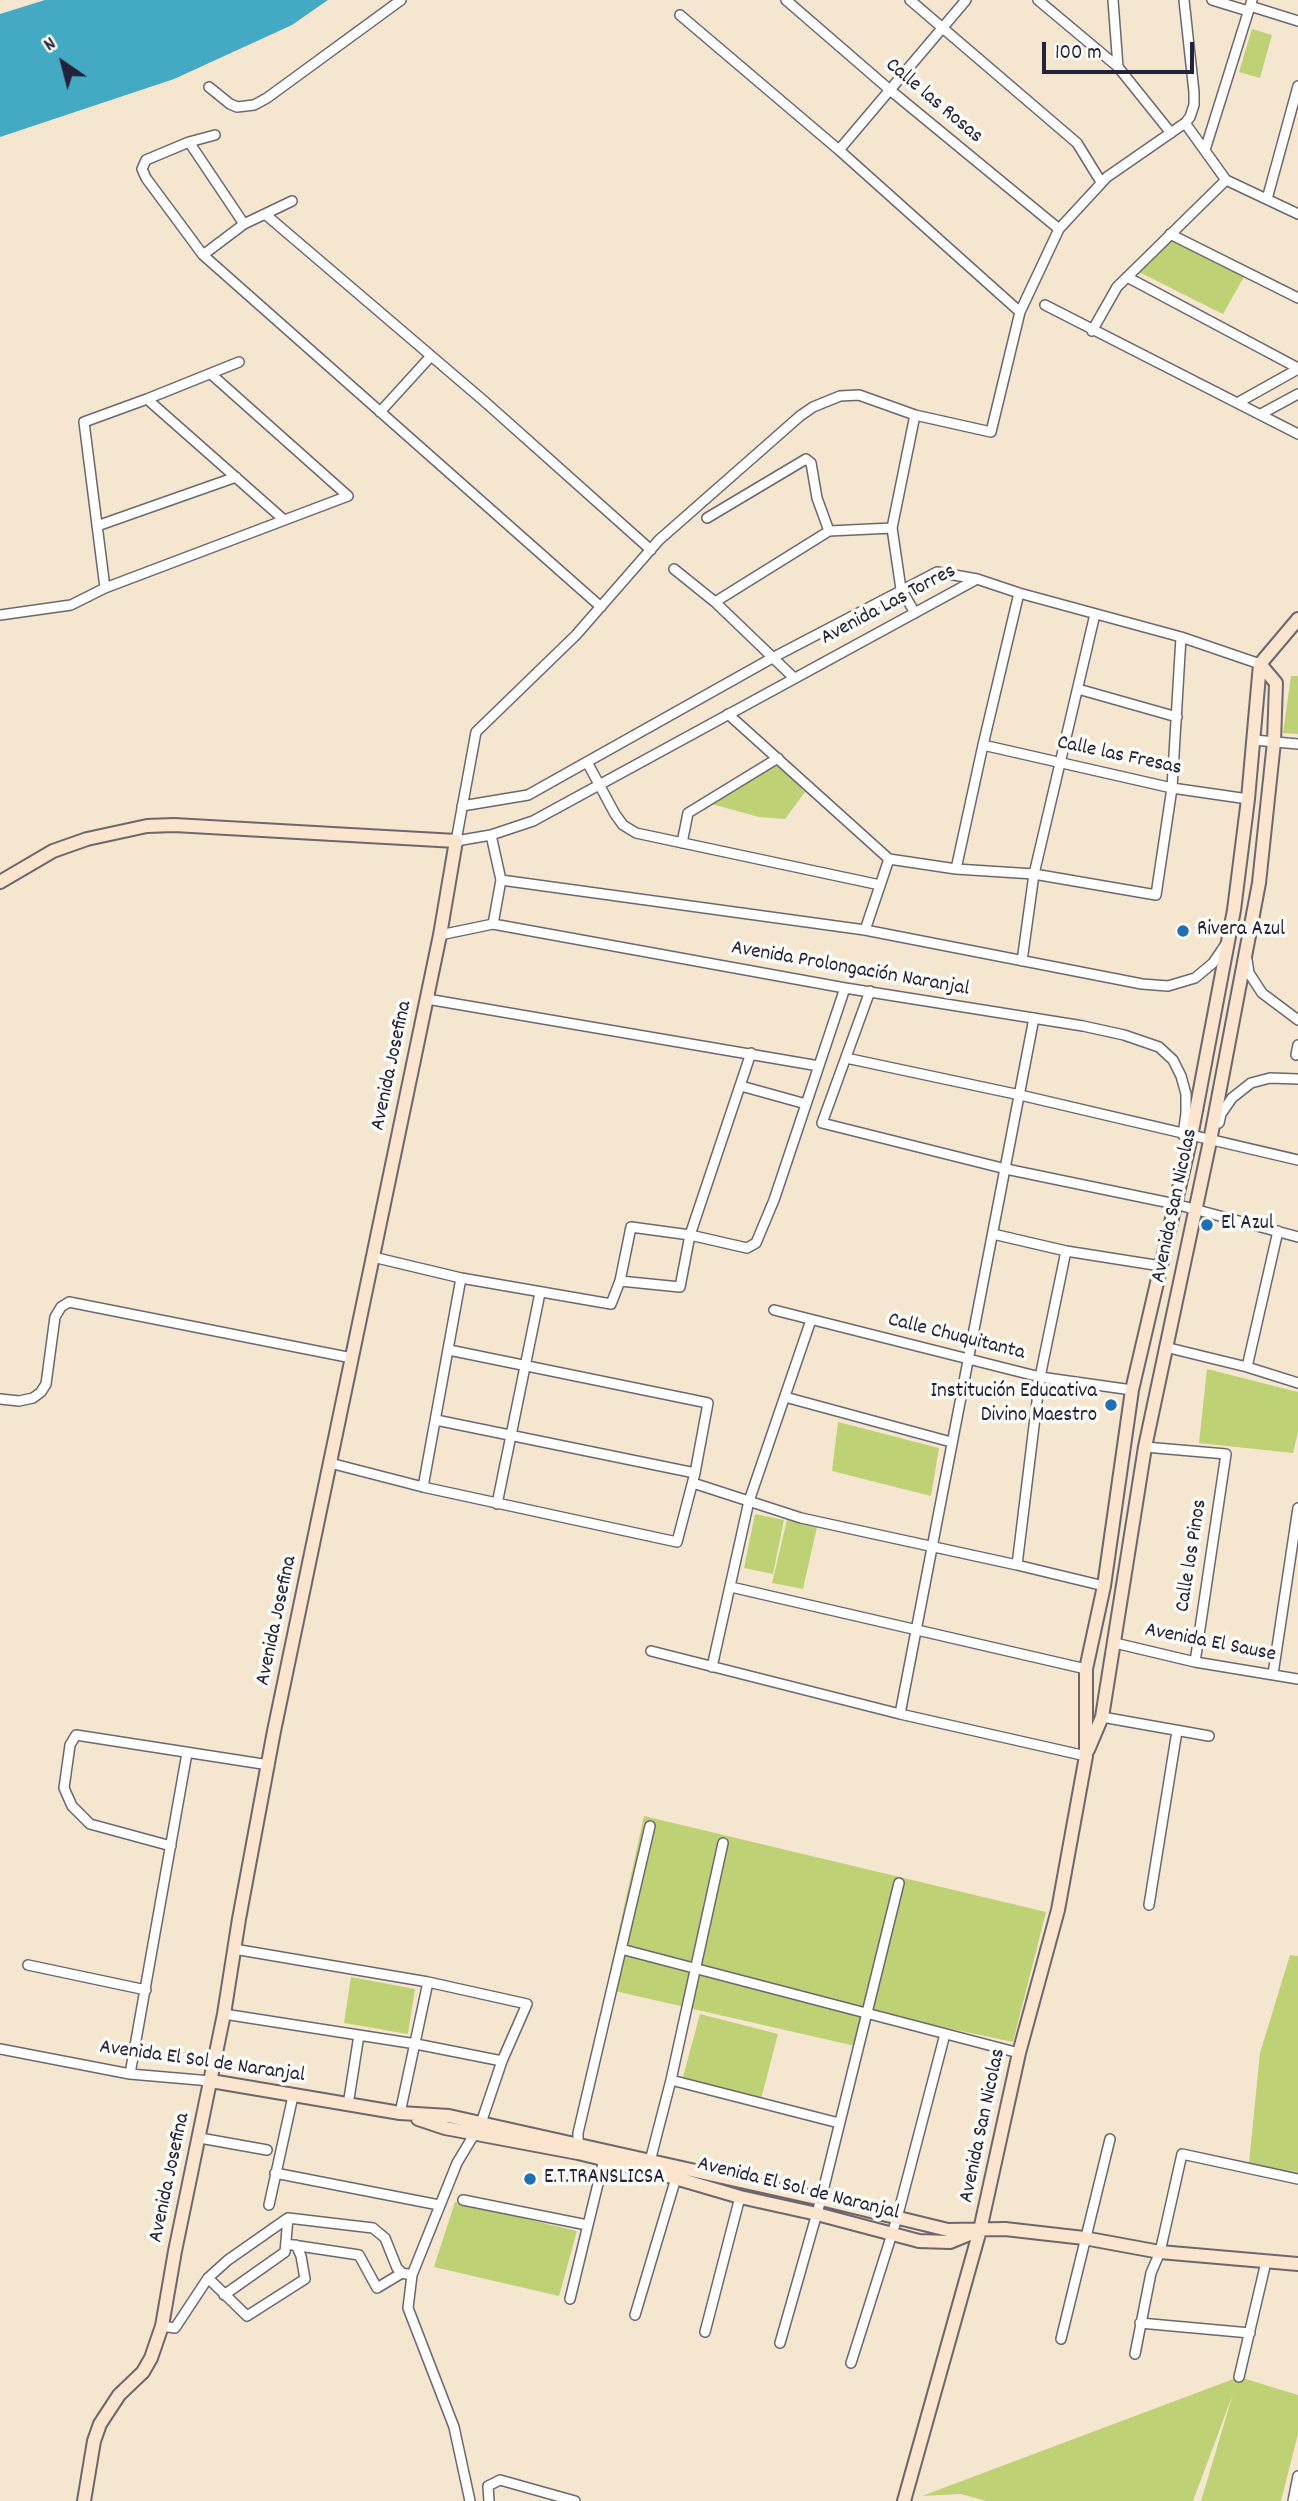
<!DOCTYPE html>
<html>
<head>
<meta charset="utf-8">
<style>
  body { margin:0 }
  #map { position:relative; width:1298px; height:2501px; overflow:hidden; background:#f5e6d0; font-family:Dekko,sans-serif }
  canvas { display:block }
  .north { position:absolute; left:28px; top:28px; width:70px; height:70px; -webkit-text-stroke:5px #fdfcf7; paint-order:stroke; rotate:325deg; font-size:19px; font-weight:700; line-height:28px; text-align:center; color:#22223b }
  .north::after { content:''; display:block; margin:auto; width:24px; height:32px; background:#22223b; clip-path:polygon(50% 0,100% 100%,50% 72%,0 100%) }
  .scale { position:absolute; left:1042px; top:42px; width:152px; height:32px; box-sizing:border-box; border:4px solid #22223b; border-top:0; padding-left:9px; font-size:21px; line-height:24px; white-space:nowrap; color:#22223b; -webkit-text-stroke:5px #fdfcf7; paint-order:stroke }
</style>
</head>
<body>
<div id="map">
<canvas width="1298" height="2501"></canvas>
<div class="north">N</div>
<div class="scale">100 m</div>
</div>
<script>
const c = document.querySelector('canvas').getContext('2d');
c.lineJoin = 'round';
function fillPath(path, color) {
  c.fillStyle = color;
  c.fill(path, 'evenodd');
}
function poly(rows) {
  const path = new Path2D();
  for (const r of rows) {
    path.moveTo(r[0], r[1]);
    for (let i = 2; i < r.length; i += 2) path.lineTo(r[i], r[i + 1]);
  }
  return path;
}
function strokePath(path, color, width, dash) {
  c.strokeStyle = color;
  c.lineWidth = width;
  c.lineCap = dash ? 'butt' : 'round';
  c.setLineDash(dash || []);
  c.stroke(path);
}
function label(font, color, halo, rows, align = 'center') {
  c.font = font + ' Dekko,sans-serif';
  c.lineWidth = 7;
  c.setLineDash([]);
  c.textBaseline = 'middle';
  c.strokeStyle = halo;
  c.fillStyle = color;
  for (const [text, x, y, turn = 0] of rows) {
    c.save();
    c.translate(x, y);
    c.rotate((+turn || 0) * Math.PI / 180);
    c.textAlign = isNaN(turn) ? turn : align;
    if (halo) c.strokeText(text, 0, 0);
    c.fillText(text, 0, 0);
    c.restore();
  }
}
fillPath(poly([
  [1252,29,1272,35,1260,78,1239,72],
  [1171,238,1245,275,1223,314,1137,271],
  [1291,676,1298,676,1298,734,1283,733],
  [776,763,805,792,785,819,759,817,708,803],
  [1207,1369,1298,1392,1298,1432,1293,1453,1199,1443],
  [838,1422,939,1448,931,1496,832,1471],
  [755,1514,784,1520,773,1574,744,1568],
  [787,1520,817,1527,803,1589,772,1583],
  [644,1816,1046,1912,1013,2042,867,2011,855,2046,606,1989],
  [1290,1955,1298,1956,1298,2172,1249,2163,1260,2053],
  [351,1977,415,1989,408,2034,344,2023],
  [700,2014,778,2034,761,2099,683,2077],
  [455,2202,577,2231,559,2296,434,2267],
  [1239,2377,1298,2395,1298,2434,1281,2501,1201,2501,1233,2394,1193,2501,986,2501,961,2494,922,2496]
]), '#bed275');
fillPath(poly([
  [45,0,328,0,292,25,174,79,0,137,0,14]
]), '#44aac4');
const street = poly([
  [786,0,890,90,1059,229],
  [910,0,1077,143,1101,182],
  [1038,0,1118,67,1171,133],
  [1113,0,1118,67],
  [1212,0,1248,11],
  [1250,6,1298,21],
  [680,15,839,150,1020,312],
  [209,87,230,104,237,107,254,105,267,98,401,0],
  [1185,123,1226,180,1298,214],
  [215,135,189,142,146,160,142,169,146,178,203,255,601,607],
  [189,142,244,224],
  [839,150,966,0],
  [1205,150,1252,0],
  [1267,199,1298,86],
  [265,214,484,401,651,550],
  [1170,234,1298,298],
  [203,255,244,224,292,201],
  [1127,277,1298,368],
  [1045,305,1298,434],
  [1092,331,1117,287,1226,180],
  [147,399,283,519],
  [1239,402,1298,369],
  [380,412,431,356],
  [1261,414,1298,394],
  [915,415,892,528,901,589,915,613],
  [707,518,806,459,811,463,817,498,829,531],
  [97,526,236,477],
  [674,569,715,602,793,677],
  [977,579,533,821,491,835,456,841,476,732,576,635,659,540,800,416,813,407,840,396,859,395,915,415,991,432,1020,312,1059,229,1107,177,1185,123,1190,117,1194,105,1194,92,1184,0],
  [105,588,84,422,147,399,239,362],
  [715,602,829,531,892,528],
  [0,615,71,605,105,588,348,496,211,374],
  [1078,689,1177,717],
  [728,714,889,859],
  [1254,740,1298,744],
  [983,745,1172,788,1248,799],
  [587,762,615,814,623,825,636,833,880,885],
  [462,806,528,795,774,657,937,572,977,579,1019,593,1181,637,1260,664],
  [491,835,501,880,493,924],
  [682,843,688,813,778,758],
  [956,869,983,745,1019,593],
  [501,880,865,930,1142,984,1168,986,1195,978,1213,963,1226,944],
  [865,930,889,859,956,869,1034,874,1156,895,1172,788,1181,637],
  [440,935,493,924,845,988,1083,1026,1124,1035,1159,1047,1173,1060,1181,1076,1186,1094,1186,1113,1183,1135],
  [1247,960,1249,973,1262,993,1298,1020],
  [1022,961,1034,874,1095,614],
  [870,991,822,1123,1006,1169,1175,1204,1298,1237],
  [427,999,819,1066],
  [1296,1055,1298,1045],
  [846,1058,1020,1095,1298,1160],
  [741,1086,806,1104],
  [1219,1123,1221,1114,1232,1098,1251,1083,1270,1078,1298,1079],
  [993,1234,1066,1251,1161,1266],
  [373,1257,461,1278,611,1304,620,1281,631,1227,690,1235,751,1053],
  [620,1281,680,1287,690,1235,747,1248,756,1243,774,1200,845,988],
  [774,1310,1040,1377,1132,1390],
  [1165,1347,1247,1367,1298,1383],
  [1247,1367,1278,1231],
  [785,1397,951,1442],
  [0,1399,19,1401,33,1398,41,1392,46,1384,55,1317,61,1307,69,1302,352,1358],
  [436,1420,695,1473],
  [1145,1447,1226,1454,1195,1662],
  [330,1463,423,1487,677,1542,695,1473,708,1403,449,1350],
  [693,1483,801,1518,1017,1565,1104,1586],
  [423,1487,461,1278],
  [497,1504,540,1293],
  [1017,1565,1040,1377,1066,1251],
  [731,1587,1086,1669],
  [1115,1643,1195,1662,1298,1679],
  [651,1651,900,1714,1086,1756],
  [712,1667,749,1501,811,1320],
  [1273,1674,1298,1508],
  [900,1714,1034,1018],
  [1102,1717,1209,1736],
  [171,1846,90,1824,72,1806,64,1788,70,1745,76,1735,269,1765],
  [1149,1905,1177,1731],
  [234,1949,428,1982,527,2004,502,2061,481,2123,457,2163,412,2275,408,2308,454,2427,470,2501],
  [621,1949,1019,2053],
  [28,1965,146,1990],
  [224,2014,416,2044,502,2061],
  [0,2049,130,2074,211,2081],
  [130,2074,187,1753],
  [671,2080,839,2123],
  [348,2105,359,2035],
  [400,2113,428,1982],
  [200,2138,267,2150],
  [578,2148,578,2133,650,1826],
  [649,2165,671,2080,723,1843],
  [275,2173,439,2205],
  [463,2200,587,2225],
  [269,2205,293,2096],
  [286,2244,359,2255,377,2288,402,2273],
  [208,2278,247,2316,305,2279,301,2256,296,2245],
  [224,2295,285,2252,288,2218],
  [570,2299,605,2155],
  [635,2315,676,2178],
  [1140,2323,1250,2333],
  [162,2326,175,2328,208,2278,228,2260,288,2218,373,2228,385,2238,397,2268,402,2273,412,2275],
  [705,2332,740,2197],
  [1061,2339,1110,2139],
  [780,2343,821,2199,899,1883],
  [1135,2354,1151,2273,1160,2252,1182,2154,1298,2179],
  [851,2363,897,2218,945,2034],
  [1239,2377,1266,2262],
  [489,2501,488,2486,500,2480,575,2501],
  [1293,2501,1298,2476]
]);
const secondary = poly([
  [0,882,53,851,87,839,147,826,174,825,456,841,440,935,274,1731,239,1919,224,2014,175,2251,162,2326,151,2358,143,2372,119,2395,100,2424,94,2441,84,2501],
  [1088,1750,1102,1717,1145,1447,1210,1141,1259,883,1274,742,1276,683,1260,664],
  [211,2081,400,2113,449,2116,821,2199,948,2230,1005,2229,1084,2238,1160,2252,1298,2264],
  [418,2119,445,2128,578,2153,648,2170,740,2197,817,2214,919,2241,950,2242,977,2231],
  [904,2501,980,2230,1019,2053,1058,1910,1086,1756,1086,1669,1104,1586,1132,1390,1191,1137,1234,910,1248,799,1260,664,1298,619]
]);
strokePath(street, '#6c676f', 12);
strokePath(secondary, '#6c676f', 16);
strokePath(street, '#fff', 9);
strokePath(secondary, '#fbe5cf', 12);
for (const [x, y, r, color] of [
  [1183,931,7,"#1f6fb2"],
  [1207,1225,7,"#1f6fb2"],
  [1111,1405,7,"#1f6fb2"],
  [530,2179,7,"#1f6fb2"]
]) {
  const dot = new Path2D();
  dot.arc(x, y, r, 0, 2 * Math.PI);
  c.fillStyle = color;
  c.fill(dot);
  strokePath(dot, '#fdfcf7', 2.5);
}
label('21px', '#22223b', '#fdfcf7', [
  ["Calle las Rosas",933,102,40],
  ["Avenida Las Torres",889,606,-28],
  ["Calle las Fresas",1119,757,12],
  ["Avenida Prolongación Naranjal",850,970,10],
  ["Avenida Josefina",393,1066,-78],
  ["Avenida San Nicolas",1176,1206,-78],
  ["Calle Chuquitanta",956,1338,14],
  ["Calle los Pinos",1193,1556,-81],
  ["Avenida Josefina",278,1621,-78],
  ["Avenida El Sause",1210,1644,11],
  ["Avenida El Sol de Naranjal",202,2063,8],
  ["Avenida San Nicolas",984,2126,-78],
  ["Avenida Josefina",171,2178,-78],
  ["Avenida El Sol de Naranjal",798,2190,14]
]);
label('21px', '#22223b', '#fdfcf7', [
  ["Rivera Azul",1197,931],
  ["El Azul",1221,1225],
  ["Institución Educativa",1097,1393,"right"],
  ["Divino Maestro",1097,1417,"right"],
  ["E.T.TRANSLICSA",544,2179]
], 'left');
</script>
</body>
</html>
